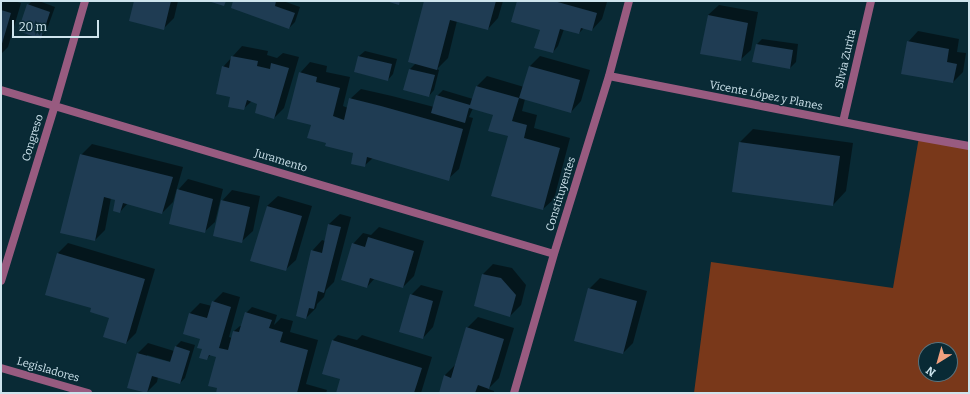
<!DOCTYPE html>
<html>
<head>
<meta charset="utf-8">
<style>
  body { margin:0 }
  #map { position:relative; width:970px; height:394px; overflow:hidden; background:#092a35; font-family:Bitter,serif }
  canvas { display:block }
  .frame { position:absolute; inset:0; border:2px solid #cee4ed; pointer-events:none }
  .north { position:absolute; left:918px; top:342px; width:40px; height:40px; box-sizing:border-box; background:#092a35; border:1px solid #58747f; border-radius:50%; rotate:217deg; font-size:11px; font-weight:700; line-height:16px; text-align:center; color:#cee4ed }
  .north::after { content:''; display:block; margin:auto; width:14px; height:18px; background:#f2a07e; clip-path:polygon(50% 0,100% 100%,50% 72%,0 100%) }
  .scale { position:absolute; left:12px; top:20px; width:87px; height:18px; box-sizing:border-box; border:2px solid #cee4ed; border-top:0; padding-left:5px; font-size:12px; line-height:14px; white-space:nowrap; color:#cee4ed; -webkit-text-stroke:3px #092a35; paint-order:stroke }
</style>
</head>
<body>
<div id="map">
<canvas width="970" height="394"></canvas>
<div class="frame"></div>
<div class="north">N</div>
<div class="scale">20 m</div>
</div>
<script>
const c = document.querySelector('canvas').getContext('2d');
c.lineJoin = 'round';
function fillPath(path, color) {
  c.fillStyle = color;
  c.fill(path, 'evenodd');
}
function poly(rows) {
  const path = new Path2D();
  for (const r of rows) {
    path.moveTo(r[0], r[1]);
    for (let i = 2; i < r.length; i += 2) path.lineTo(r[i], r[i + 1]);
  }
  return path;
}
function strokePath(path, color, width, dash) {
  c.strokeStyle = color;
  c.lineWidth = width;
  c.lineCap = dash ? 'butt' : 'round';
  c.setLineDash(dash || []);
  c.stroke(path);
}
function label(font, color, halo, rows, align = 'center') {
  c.font = font + ' Bitter,serif';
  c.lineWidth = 3;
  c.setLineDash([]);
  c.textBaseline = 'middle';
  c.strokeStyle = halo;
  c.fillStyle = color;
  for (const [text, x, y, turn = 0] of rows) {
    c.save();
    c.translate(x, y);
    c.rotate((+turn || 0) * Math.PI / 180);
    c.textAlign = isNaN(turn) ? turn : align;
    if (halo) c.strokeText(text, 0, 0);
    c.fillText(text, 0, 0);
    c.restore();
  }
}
fillPath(poly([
  [919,137,969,146,969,393,694,393,711,262,893,288],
  [926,350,950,350,950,374,926,374]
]), '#79381a');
fillPath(poly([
  [1,1,14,1,21,3,8,47,1,54],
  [32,1,39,1,55,7,46,32,41,38,28,5],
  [135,1,178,1,174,18,163,29],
  [234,1,283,1,300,7,295,22,289,28],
  [425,1,503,1,498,18,488,29,457,21,448,58,437,69,439,70,434,90,429,96,410,69,416,63],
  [518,1,602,1,607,2,602,19,592,30,584,28,579,33,564,29,558,46,553,52,541,29],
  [719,5,758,12,751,50,740,60,708,15],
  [918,31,959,39,957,52,966,53,963,72,953,82,908,42],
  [762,39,798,44,796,62,790,68,757,44],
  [242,46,268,51,267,55,277,58,283,53,299,57,284,108,274,118,259,103,252,101,243,109,231,96,223,67],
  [365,51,397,59,393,74,388,80,355,72,359,56],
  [540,56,590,70,581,101,571,112,525,99,522,111,537,115,534,128,570,138,554,199,543,209,509,136,494,115,473,108,469,117,473,118,459,169,448,179,373,158,364,166,354,153,328,142,312,124,300,73,310,62,327,66,326,72,350,77,343,106,348,108,350,99,361,89,392,96,434,107,437,96,443,90,473,99,477,86,487,76,524,87,530,66],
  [753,129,853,143,846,191,833,205,740,142],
  [92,144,183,167,173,202,162,213,128,203,120,212,116,200,111,198,105,230,95,240,81,155],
  [188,179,223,189,215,222,204,232,178,190],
  [232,190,260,196,253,231,242,241,221,202],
  [278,196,312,206,296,260,285,270,267,206],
  [340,214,351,217,334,282,326,290,324,297,317,304,316,308,306,318,312,251,322,240,325,241,329,224],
  [379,227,424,241,414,276,403,287,375,278,367,287,353,244,363,233,371,235],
  [68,243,155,269,136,333,126,343,110,317,92,308,58,253],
  [493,264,512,268,526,285,521,305,510,316,483,274],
  [600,278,647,291,633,343,623,353,589,289],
  [421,285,443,291,433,327,423,338,411,295],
  [223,292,240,297,229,337,232,338,234,331,240,326,242,326,246,313,252,307,277,315,274,325,281,318,293,321,290,332,318,340,306,384,327,390,326,393,217,393,218,356,211,354,207,359,201,338,184,333,190,313,200,303,212,306,213,302],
  [478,317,514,328,499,378,488,389,494,391,494,393,440,393,445,375,455,365,467,328],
  [338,335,357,340,362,335,432,357,421,393,337,393,343,375,333,340],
  [181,341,195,345,185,378,180,383,158,377,157,382,146,393,138,353,148,343,174,351,175,347],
  [147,355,171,362,171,364,147,357]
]), '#0007');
fillPath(poly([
  [134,1,171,1,164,30,129,21],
  [208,1,226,1,224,6],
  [233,1,276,1,275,6,295,13,289,29,231,8],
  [386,1,400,1,399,5],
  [424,1,496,1,488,30,450,20,437,70,408,62],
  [517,1,554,1,597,13,592,31,581,28,579,34,560,29,553,53,534,48,540,30,511,22],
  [27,4,50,12,41,39,18,31],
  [1,10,11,13,1,47],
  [708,15,748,23,741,61,700,54],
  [907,41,949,49,947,62,957,64,953,83,901,74],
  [756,44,793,50,790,69,752,62],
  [231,56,258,61,257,66,270,69,271,63,289,68,274,119,255,113,257,104,247,100,244,110,228,107,230,97,216,94,222,66,229,68],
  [358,56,392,64,388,81,354,72],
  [529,66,580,80,571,113,519,98],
  [409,69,435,75,429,97,403,90],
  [299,72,317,77,316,82,340,88,333,116,344,120,349,98,381,106,463,129,449,181,367,157,365,167,351,164,353,153,325,146,326,143,307,138,311,125,287,119],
  [476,86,519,98,512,121,527,125,524,138,560,148,543,210,491,196,508,136,488,131,493,115,469,108,465,123,431,113,436,95,470,105],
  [739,142,840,156,833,206,732,192],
  [80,154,173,177,162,214,123,203,120,213,113,211,115,200,104,197,95,241,60,233],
  [177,189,213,199,205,233,169,224],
  [221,200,250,207,242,243,213,236],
  [267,206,302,216,286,271,250,261],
  [328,224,341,227,324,293,318,291,314,309,309,308,306,319,296,316,311,250,322,253],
  [368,237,414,251,403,288,370,278,367,288,341,280,352,243,365,247],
  [57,253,145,279,126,344,103,337,109,318,90,312,91,308,45,295],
  [482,274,501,278,516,295,510,317,474,306],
  [588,288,637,301,623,354,574,341],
  [410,294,433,301,423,339,399,332],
  [212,301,231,307,219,348,228,350,233,331,239,332,245,312,272,320,269,328,283,332,280,342,308,350,297,393,216,393,217,388,208,386,216,357,209,355,207,360,199,358,202,349,197,348,200,339,183,334,189,313,207,318],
  [466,327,504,339,489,389,478,385,475,393,439,393,444,375,451,378],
  [332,340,422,368,414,393,355,392,355,393,336,393,340,379,322,374],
  [175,346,190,351,180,384,152,376,147,393,127,388,137,353,170,362]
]), '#1f3c53');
strokePath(poly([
  [609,76,919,137,969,146],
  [1,90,554,254],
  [843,122,871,1],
  [1,281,55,105,85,1],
  [1,368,88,393],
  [514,393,554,254,609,76,629,1]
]), '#985b80', 8);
label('11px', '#cee4ed', '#092a35', [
  ["Silvia Zurita",846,59,-77],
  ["Vicente López y Planes",766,96,11],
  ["Congreso",33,138,-73],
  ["Juramento",281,161,17],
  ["Constituyentes",561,194,-73],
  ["Legisladores",48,370,16]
]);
</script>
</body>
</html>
